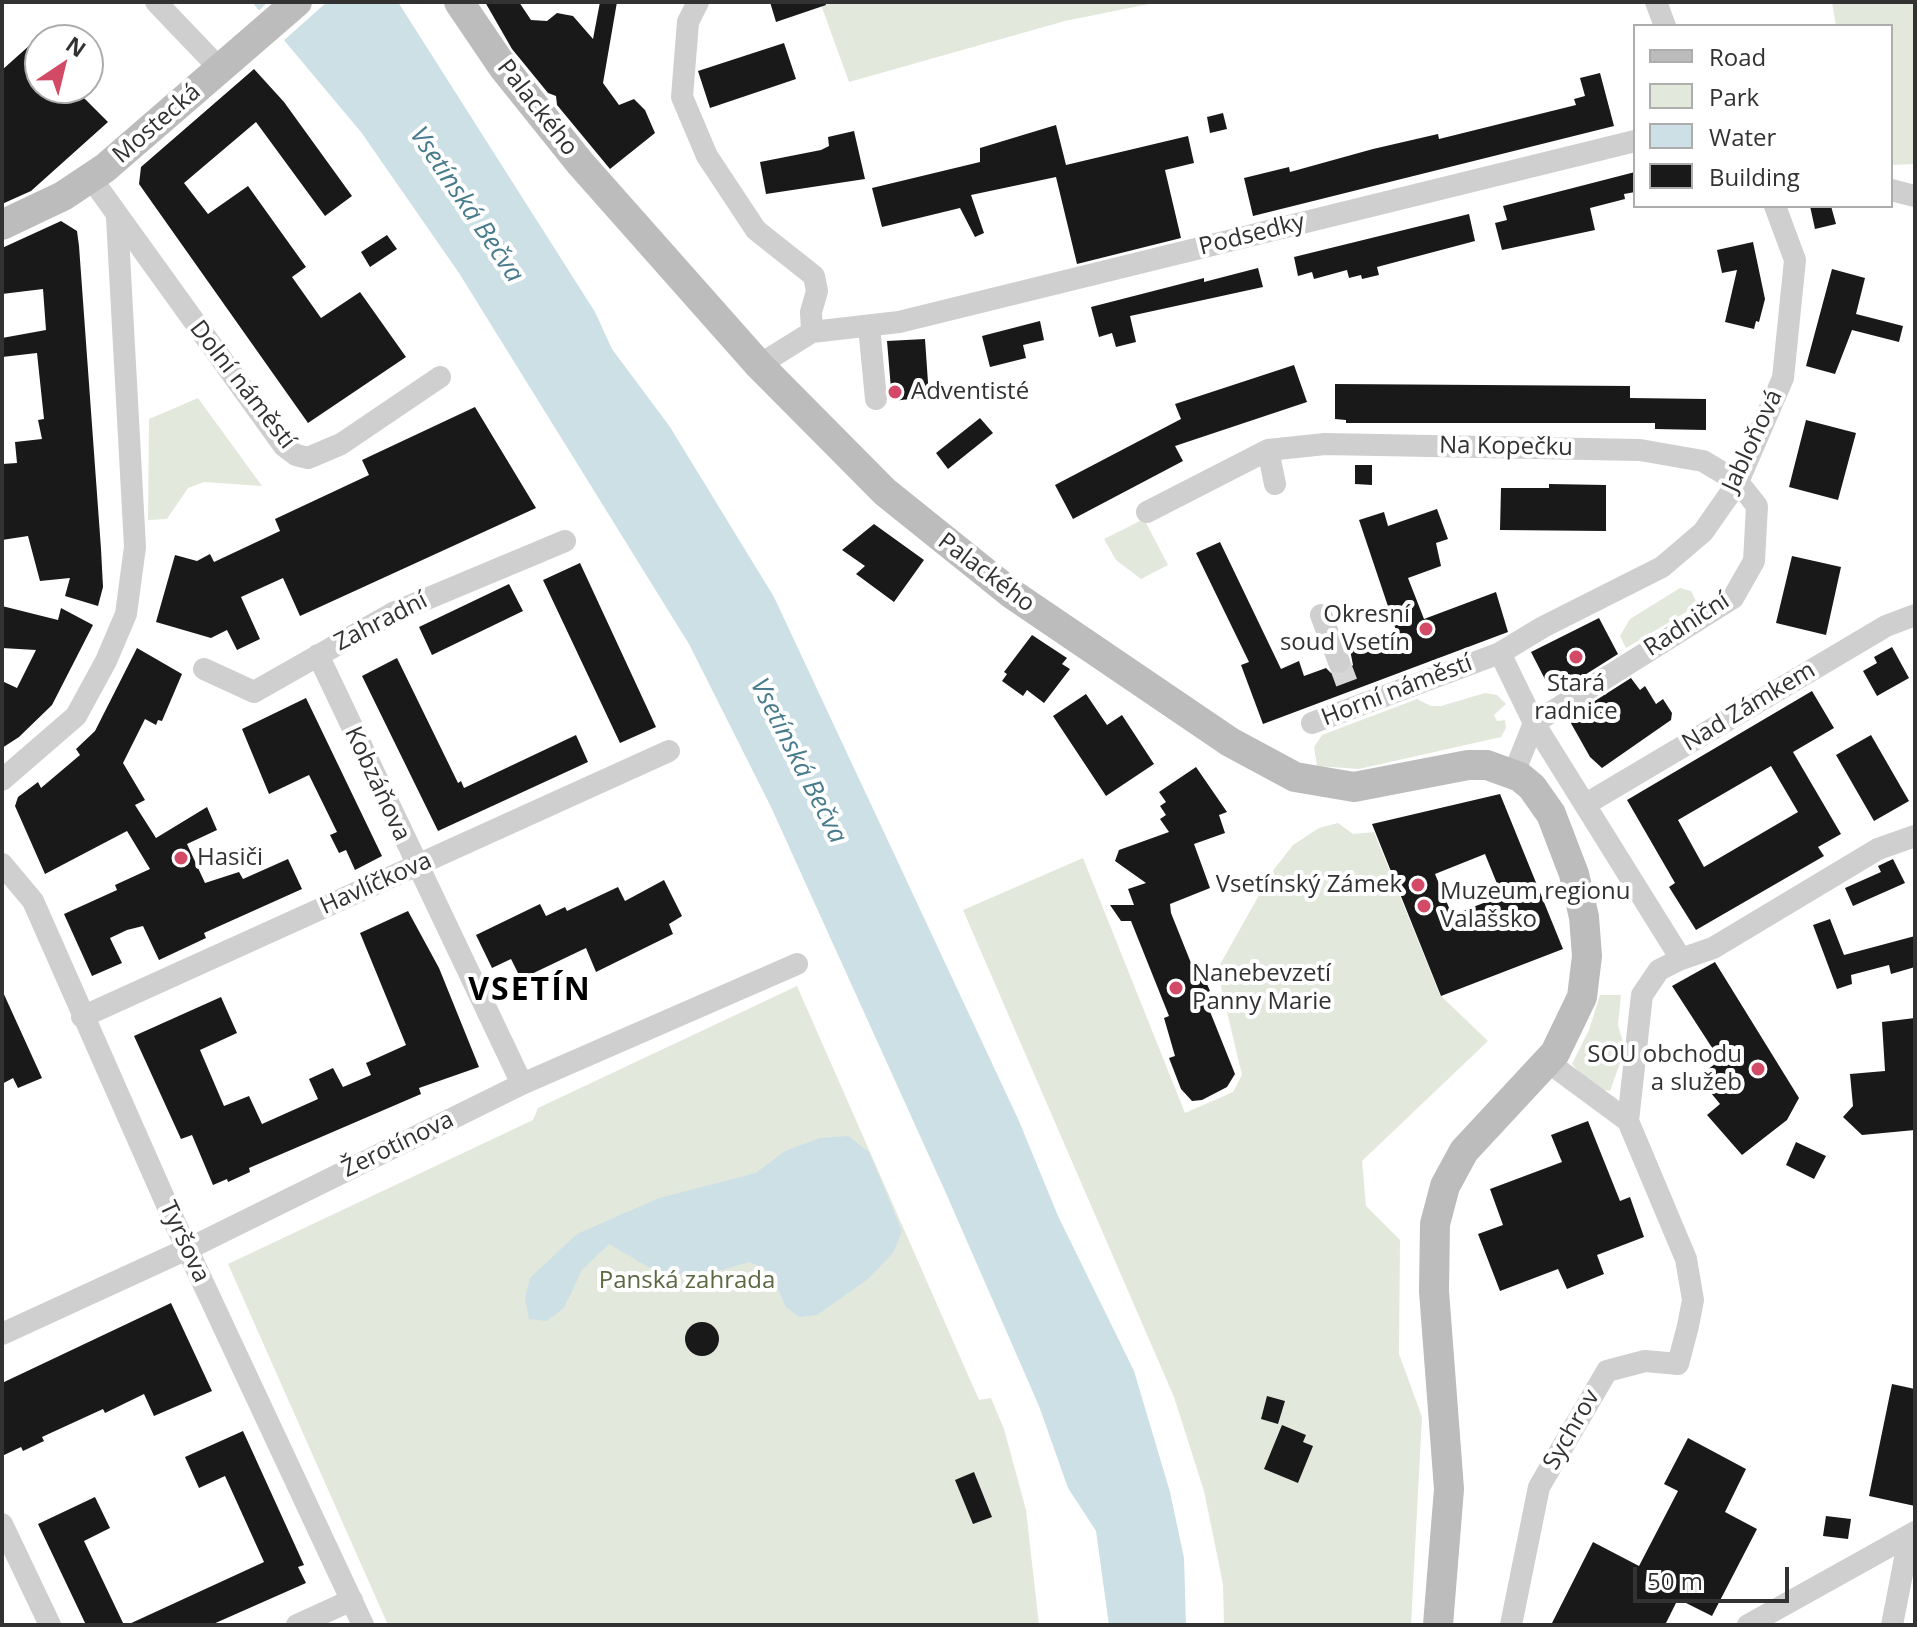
<!DOCTYPE html>
<html>
<head>
<meta charset="utf-8">
<style>
  body { margin:0 }
  #map { position:relative; width:1917px; height:1627px; overflow:hidden; background:#fff; font-family:"Open Sans",sans-serif }
  canvas { display:block }
  .frame { position:absolute; inset:0; border:4px solid #323232; pointer-events:none }
  .legend { position:absolute; left:1633px; top:24px; width:260px; height:184px; box-sizing:border-box; background:#fff; border:2px solid #adadad; margin:0; padding:10px 14px; list-style:none; font-size:24px; color:#323232 }
  .legend li { display:flex; align-items:center; gap:16px; height:40px }
  .legend b { width:40px; border:2px solid #adadad }
  .north { position:absolute; left:24px; top:24px; width:80px; height:80px; box-sizing:border-box; background:#fff; border:2px solid #adadad; border-radius:50%; rotate:35deg; font-size:22px; font-weight:700; line-height:32px; text-align:center; color:#323232 }
  .north::after { content:''; display:block; margin:auto; width:28px; height:36px; background:#d34a67; clip-path:polygon(50% 0,100% 100%,50% 72%,0 100%) }
  .scale { position:absolute; left:1633px; top:1567px; width:156px; height:36px; box-sizing:border-box; border:4px solid #323232; border-top:0; padding-left:10px; font-size:24px; line-height:28px; white-space:nowrap; color:#323232; -webkit-text-stroke:6px #fff; paint-order:stroke }
</style>
</head>
<body>
<div id="map">
<canvas width="1917" height="1627"></canvas>
<div class="frame"></div>
<ul class="legend">
<li><b style="height:10px;background:#bcbcbc"></b>Road</li>
<li><b style="height:22px;background:#e3e8dc"></b>Park</li>
<li><b style="height:22px;background:#cce0e6"></b>Water</li>
<li><b style="height:22px;background:#191919"></b>Building</li>
</ul>
<div class="north">N</div>
<div class="scale">50 m</div>
</div>
<script>
const c = document.querySelector('canvas').getContext('2d');
c.lineJoin = 'round';
function fillPath(path, color) {
  c.fillStyle = color;
  c.fill(path, 'evenodd');
}
function poly(rows) {
  const path = new Path2D();
  for (const r of rows) {
    if (r.length === 3) {
      path.moveTo(r[0] + r[2], r[1]);
      path.arc(r[0], r[1], r[2], 0, 2 * Math.PI);
      continue;
    }
    path.moveTo(r[0], r[1]);
    for (let i = 2; i < r.length; i += 2) path.lineTo(r[i], r[i + 1]);
  }
  return path;
}
function strokePath(path, color, width, dash) {
  c.strokeStyle = color;
  c.lineWidth = width;
  c.lineCap = dash ? 'butt' : 'round';
  c.setLineDash(dash || []);
  c.stroke(path);
}
function label(font, color, halo, rows, align = 'center') {
  c.font = font + ' "Open Sans",sans-serif';
  c.lineWidth = 8;
  c.setLineDash([]);
  c.textBaseline = 'middle';
  c.strokeStyle = halo;
  c.fillStyle = color;
  for (const [text, x, y, turn = 0] of rows) {
    c.save();
    c.translate(x, y);
    c.rotate((+turn || 0) * Math.PI / 180);
    c.textAlign = isNaN(turn) ? turn : align;
    if (halo) c.strokeText(text, 0, 0);
    c.fillText(text, 0, 0);
    c.restore();
  }
}
fillPath(poly([
  [820,2,1159,2,1065,21,849,82],
  [1832,2,1915,2,1915,164,1891,165,1891,26,1836,26],
  [198,398,262,486,204,482,188,488,167,519,148,520,149,419],
  [1144,519,1168,565,1141,579,1116,560,1104,539],
  [1680,588,1691,591,1698,605,1626,648,1620,636,1630,619],
  [1485,693,1497,695,1506,704,1494,715,1497,721,1505,720,1506,728,1501,737,1359,769,1317,766,1314,747,1322,735,1417,699,1431,706,1441,706],
  [1338,823,1353,834,1374,832,1440,995,1488,1041,1362,1161,1366,1206,1400,1240,1399,1354,1422,1417,1411,1625,1224,1625,1223,1584,1204,1491,1174,1397,963,910,1083,858,1185,1113,1233,1092,1242,1075,1217,970,1272,872,1293,845,1319,828],
  [797,986,979,1400,991,1398,1004,1429,1026,1510,1039,1625,388,1625,228,1264,533,1120,538,1108],
  [1600,995,1621,995,1618,1025,1625,1049,1610,1091,1594,1088,1572,1064,1589,1030]
]), '#e3e8dc');
fillPath(poly([
  [252,2,398,2,595,312,612,349,670,427,774,597,1019,1121,1058,1216,1134,1371,1170,1492,1184,1558,1186,1625,1109,1625,1096,1531,1068,1488,1039,1406,945,1191,771,807,689,644,459,273,361,132],
  [848,1136,869,1152,902,1231,893,1253,868,1279,817,1315,799,1317,786,1307,770,1272,750,1262,711,1273,688,1275,652,1269,609,1244,582,1270,564,1308,547,1321,529,1319,525,1299,530,1278,577,1234,659,1198,756,1173,785,1151,820,1138]
]), '#cce0e6');
fillPath(poly([
  [268,2,327,2,282,42,256,13]
]), '#fff');
fillPath(poly([
  [485,2,519,2,531,20,547,21,557,13,573,16,593,39,600,2,617,2,603,83,619,105,634,99,645,110,655,133,610,169,557,105,556,96,548,93,512,49],
  [770,2,825,2,826,5,776,22],
  [40,36,40,88,74,88,108,122,31,191,2,204,2,70],
  [784,43,796,79,710,108,698,71],
  [254,69,284,102,352,196,325,216,256,122,184,183,208,214,248,186,306,267,292,277,321,318,360,292,406,357,308,423,139,184,141,167],
  [1600,73,1614,126,1253,216,1244,178,1289,167,1290,172,1373,149,1438,134,1439,139,1576,105,1574,99,1585,96,1580,78],
  [1223,113,1227,129,1210,133,1207,117],
  [1056,125,1066,165,1188,136,1194,163,1165,170,1181,238,1077,264,1056,177,971,195,984,233,975,237,960,208,882,227,872,188,980,162,980,148],
  [854,131,865,179,766,194,760,162,821,150,829,146,828,137],
  [1635,172,1635,192,1624,194,1625,199,1590,208,1595,230,1502,250,1495,223,1507,220,1503,206],
  [1810,206,1831,206,1836,224,1815,229],
  [1469,214,1475,241,1377,267,1379,275,1362,279,1361,275,1349,278,1347,270,1314,279,1312,272,1298,276,1294,257],
  [61,221,77,231,79,246,101,549,103,587,98,606,65,596,70,578,40,581,28,536,2,540,2,464,17,463,15,442,42,439,38,420,44,419,37,353,2,357,2,338,46,330,43,289,2,294,2,248],
  [387,235,397,249,370,267,361,252],
  [1753,242,1765,299,1759,322,1756,321,1754,329,1725,322,1737,270,1722,273,1717,250],
  [1258,268,1263,287,1130,316,1136,342,1116,347,1112,333,1099,337,1091,307,1204,278,1204,282],
  [1832,269,1865,278,1856,314,1903,326,1899,342,1852,330,1835,374,1806,366],
  [1040,321,1044,340,1023,345,1026,358,990,367,982,336],
  [925,339,929,397,892,401,887,341],
  [1294,365,1307,402,1175,446,1183,461,1073,519,1055,485,1181,419,1175,404],
  [1335,384,1630,386,1630,398,1706,399,1706,430,1655,429,1655,423,1346,423,1346,420,1335,419],
  [475,407,536,508,300,616,283,578,241,597,260,639,237,650,227,630,211,638,156,622,175,555,197,561,210,554,214,562,280,531,275,519,369,475,362,460],
  [980,418,993,433,948,469,936,453],
  [1806,420,1856,433,1838,500,1789,487],
  [1355,465,1372,465,1372,485,1355,484],
  [1549,484,1606,485,1606,531,1500,530,1501,488,1549,488],
  [1437,509,1448,539,1436,543,1441,566,1408,578,1424,619,1496,592,1508,632,1263,724,1241,665,1249,662,1196,553,1220,542,1281,669,1299,661,1304,676,1326,668,1331,673,1343,675,1353,665,1350,650,1397,633,1359,520,1384,512,1388,526],
  [874,524,924,560,894,602,856,574,865,566,842,550],
  [1792,556,1841,567,1826,635,1776,623],
  [580,563,656,727,620,743,543,580],
  [509,584,523,611,432,655,419,627],
  [2,606,58,620,61,608,93,625,52,705,19,737,2,748,2,681,17,688,36,650,2,648],
  [1599,618,1618,654,1553,695,1531,652],
  [1032,635,1067,658,1062,664,1070,669,1044,703,1027,690,1023,696,1002,681,1007,674,1004,672],
  [1892,647,1909,678,1877,696,1863,671,1877,663,1874,657],
  [137,648,182,674,162,721,158,720,156,725,145,719,123,763,145,800,135,805,156,838,207,807,217,830,187,844,205,883,239,872,243,879,288,859,302,889,204,933,206,938,159,960,143,926,127,930,110,938,122,963,92,976,64,914,117,890,115,885,150,869,127,831,45,874,15,806,18,797,38,782,41,788,80,755,76,749,95,731],
  [397,658,458,783,461,781,464,788,576,735,588,762,438,831,362,676],
  [1631,678,1640,690,1645,686,1656,704,1663,699,1672,713,1671,720,1602,768,1590,757,1568,718],
  [1812,691,1834,728,1793,752,1841,834,1818,847,1824,856,1696,930,1669,887,1675,883,1627,800],
  [1771,766,1798,812,1704,867,1678,820],
  [1086,694,1107,725,1122,715,1154,764,1106,796,1053,716],
  [306,698,382,856,355,870,346,850,339,853,330,835,337,832,309,775,269,794,242,729],
  [1871,735,1909,801,1874,821,1836,755],
  [1196,767,1227,812,1219,815,1225,833,1194,844,1210,888,1170,904,1171,913,1197,978,1203,975,1210,991,1203,994,1235,1074,1227,1087,1202,1100,1192,1101,1181,1089,1169,1058,1175,1056,1164,1018,1169,1016,1131,921,1121,921,1110,905,1134,905,1128,889,1146,883,1115,861,1119,850,1169,832,1160,819,1166,815,1160,806,1166,802,1159,792],
  [1500,794,1563,949,1441,996,1372,824],
  [1485,854,1502,896,1452,915,1435,874],
  [1893,859,1905,883,1853,906,1845,888,1881,872,1878,866],
  [664,880,682,916,669,924,673,934,596,972,586,948,521,979,511,959,492,968,476,935,540,904,546,916,565,907,567,911,618,887,625,901],
  [408,911,439,968,479,1067,419,1088,421,1094,249,1168,250,1172,228,1182,227,1179,213,1185,192,1135,181,1139,134,1036,221,997,237,1033,200,1050,224,1106,249,1096,262,1124,318,1099,309,1079,333,1068,343,1087,371,1075,366,1063,406,1045,360,933],
  [1830,919,1844,955,1915,936,1915,967,1891,974,1889,965,1851,975,1852,984,1837,989,1813,925],
  [1715,962,1799,1098,1787,1120,1742,1155,1707,1115,1720,1104,1698,1077,1720,1060,1672,986],
  [2,990,42,1078,18,1088,13,1078,2,1084],
  [1915,1018,1915,1130,1862,1135,1843,1117,1853,1106,1850,1074,1885,1071,1882,1022],
  [1588,1121,1620,1201,1630,1197,1644,1237,1597,1255,1604,1274,1567,1289,1558,1269,1500,1291,1478,1234,1503,1225,1490,1189,1562,1162,1551,1135],
  [1796,1142,1826,1156,1814,1179,1786,1165],
  [171,1303,212,1391,154,1416,144,1394,105,1413,103,1409,42,1437,44,1441,23,1451,21,1447,2,1456,2,1383],
  [702,1339,17],
  [1892,1384,1915,1389,1915,1506,1869,1496],
  [1267,1396,1285,1401,1278,1424,1261,1419],
  [1282,1425,1306,1435,1303,1442,1313,1446,1298,1483,1264,1469],
  [243,1431,304,1565,298,1567,306,1583,211,1625,127,1625,264,1562,225,1476,199,1488,185,1457],
  [1688,1438,1746,1469,1725,1512,1757,1529,1712,1616,1678,1599,1665,1625,1551,1625,1593,1542,1639,1566,1678,1491,1664,1484],
  [974,1472,992,1517,973,1524,955,1480],
  [95,1497,110,1528,84,1541,124,1625,86,1625,38,1524],
  [1826,1516,1851,1519,1848,1539,1823,1536]
]), '#191919');
strokePath(poly([
  [1339,662,1349,689]
]), '#d6d6d6', 22, [22, 11]);
strokePath(poly([
  [156,2,220,69],
  [698,2,688,22,682,97,707,156,756,230,814,276,817,291,811,312,812,332],
  [1656,2,1665,26],
  [91,178,284,446,296,455,308,458,341,444,440,377],
  [1891,190,1915,196],
  [869,327,876,399],
  [759,365,812,332,899,322,1635,141],
  [1268,450,1275,484],
  [1147,512,1268,450,1325,444,1640,450,1703,461,1738,482,1757,506,1754,561,1733,598,1534,723],
  [1321,615,1339,662],
  [1500,653,1543,627,1662,567,1703,532,1738,482,1783,378,1795,260,1775,206],
  [318,655,522,1084],
  [204,669,254,692,393,613,565,541],
  [1312,723,1500,653,1534,723,1681,959,1659,970,1642,995,1628,1121,1548,1062],
  [1514,773,1534,723],
  [2,780,76,716,106,661,126,614,135,547,117,218],
  [1586,804,1886,626,1915,615],
  [2,864,33,901,175,1223,363,1625],
  [1681,959,1713,948,1878,849,1915,836],
  [82,1017,669,751],
  [2,1334,198,1244,522,1084,797,964],
  [2,1524,50,1625],
  [297,1625,352,1600],
  [1511,1625,1539,1487,1607,1371,1645,1361,1678,1364,1688,1326,1693,1300,1686,1259,1628,1121],
  [1748,1625,1915,1532],
  [1892,1625,1909,1538]
]), '#cfcfcf', 22);
strokePath(poly([
  [459,2,503,67,580,163,759,365,885,492,1012,594,1230,742,1295,777,1354,787,1468,765,1487,765,1520,777,1532,787,1551,814,1574,874,1584,917,1587,956,1582,997,1555,1053,1464,1151,1445,1186,1435,1224,1434,1291,1449,1489,1438,1625],
  [2,225,63,196,105,168,297,2]
]), '#bcbcbc', 30);
for (const [x, y, r, color] of [
  [895,392,8,"#d34a67"],
  [1426,629,8,"#d34a67"],
  [1576,657,8,"#d34a67"],
  [181,858,8,"#d34a67"],
  [1418,885,8,"#d34a67"],
  [1424,906,8,"#d34a67"],
  [1176,988,8,"#d34a67"],
  [1758,1069,8,"#d34a67"]
]) {
  const dot = new Path2D();
  dot.arc(x, y, r, 0, 2 * Math.PI);
  c.fillStyle = color;
  c.fill(dot);
  strokePath(dot, '#fff', 3);
}
label('24px', '#323232', '#fff', [
  ["Palackého",537,108,52],
  ["Mostecká",157,124,-41],
  ["Podsedky",1252,235,-14],
  ["Dolní náměstí",242,385,52],
  ["Jabloňová",1753,441,-65],
  ["Na Kopečku",1506,447,1],
  ["Palackého",986,573,37],
  ["Zahradní",381,622,-27],
  ["Radniční",1687,625,-33],
  ["Horní náměstí",1397,691,-21],
  ["Nad Zámkem",1749,707,-31],
  ["Kobzáňova",377,784,65],
  ["Havlíčkova",376,884,-24],
  ["Žerotínova",398,1145,-26],
  ["Tyršova",184,1242,65],
  ["Sychrov",1572,1430,-60]
]);
label('24px', '#323232', '#fff', [
  ["Adventisté",911,392],
  ["Okresní",1410,615,"right"],
  ["soud Vsetín",1410,643,"right"],
  ["Stará",1576,684,"center"],
  ["radnice",1576,712,"center"],
  ["Hasiči",197,858],
  ["Vsetínský Zámek",1402,885,"right"],
  ["Muzeum regionu",1440,892],
  ["Valašsko",1440,920],
  ["Nanebevzetí",1192,974],
  ["Panny Marie",1192,1002],
  ["SOU obchodu",1742,1055,"right"],
  ["a služeb",1742,1083,"right"]
], 'left');
label('24px', '#5b6943', '#fff', [
  ["Panská zahrada",687,1281]
]);
label('italic 26px', '#487b8c', '#fff', [
  ["Vsetínská Bečva",466,205,56],
  ["Vsetínská Bečva",798,761,63]
]);
c.letterSpacing = '2px';
label('bold 32px', '#000', '#fff', [
  ["VSETÍN",530,991]
]);
c.letterSpacing = '0px';
</script>
</body>
</html>
